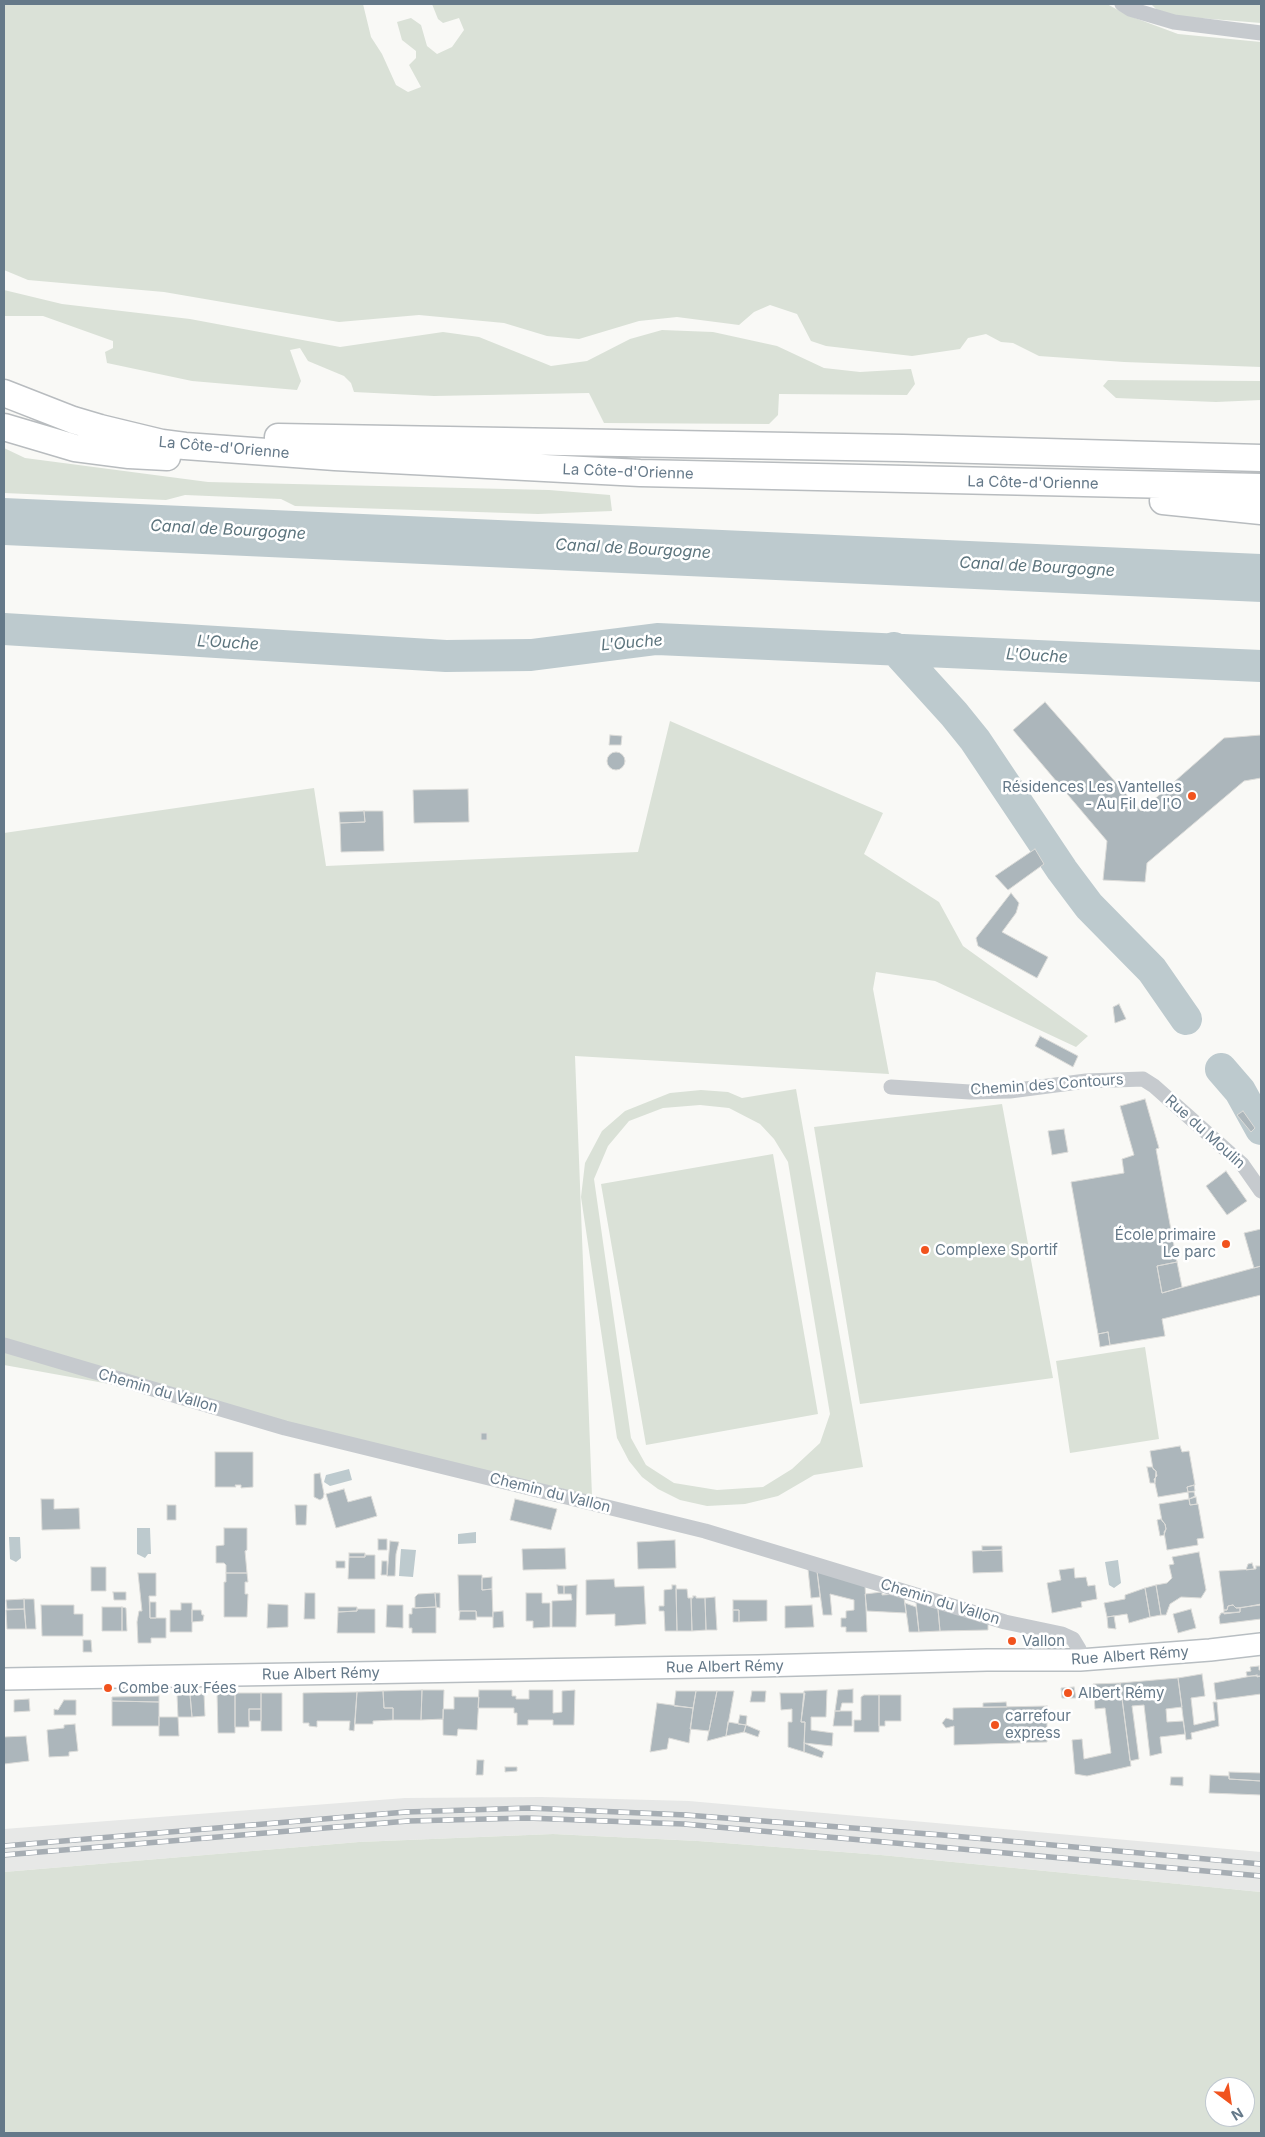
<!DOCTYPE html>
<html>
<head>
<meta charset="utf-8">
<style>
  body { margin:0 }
  #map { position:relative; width:1265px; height:2137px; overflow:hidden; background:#f9f9f6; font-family:Inter,sans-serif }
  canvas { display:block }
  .frame { position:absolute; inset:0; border:5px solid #657989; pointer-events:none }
  .north { position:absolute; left:1205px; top:2077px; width:50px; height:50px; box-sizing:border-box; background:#fff; border:1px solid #c1c9d0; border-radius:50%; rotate:149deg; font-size:14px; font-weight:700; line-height:20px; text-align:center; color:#657989 }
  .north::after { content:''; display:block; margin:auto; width:18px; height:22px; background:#f1531e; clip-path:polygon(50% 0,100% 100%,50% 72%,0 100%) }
</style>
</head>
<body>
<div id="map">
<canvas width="1265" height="2137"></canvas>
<div class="frame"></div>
<div class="north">N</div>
</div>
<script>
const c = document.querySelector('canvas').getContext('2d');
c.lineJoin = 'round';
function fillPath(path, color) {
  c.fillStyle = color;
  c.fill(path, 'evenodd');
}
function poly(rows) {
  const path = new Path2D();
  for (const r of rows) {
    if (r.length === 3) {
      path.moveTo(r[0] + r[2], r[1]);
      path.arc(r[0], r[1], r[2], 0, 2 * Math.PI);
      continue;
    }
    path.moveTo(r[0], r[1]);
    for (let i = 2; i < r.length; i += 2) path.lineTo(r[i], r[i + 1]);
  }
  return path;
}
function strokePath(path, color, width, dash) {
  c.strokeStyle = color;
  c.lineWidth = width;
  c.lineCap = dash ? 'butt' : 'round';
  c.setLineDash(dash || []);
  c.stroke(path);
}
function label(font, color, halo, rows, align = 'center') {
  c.font = font + ' Inter,sans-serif';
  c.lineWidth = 5;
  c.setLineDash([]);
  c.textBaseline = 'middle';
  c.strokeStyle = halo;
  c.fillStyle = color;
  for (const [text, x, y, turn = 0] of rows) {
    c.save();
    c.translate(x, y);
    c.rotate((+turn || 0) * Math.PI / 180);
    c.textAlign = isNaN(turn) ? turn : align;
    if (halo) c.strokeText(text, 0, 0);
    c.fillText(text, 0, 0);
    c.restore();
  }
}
fillPath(poly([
  [541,1797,689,1801,1261,1852,1261,1892,881,1855,698,1841,553,1834,359,1842,4,1872,4,1829,405,1798]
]), '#e7e8e7');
fillPath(poly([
  [4,4,363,4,371,37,382,54,396,85,408,92,421,87,409,65,416,58,416,51,402,40,397,22,411,18,421,25,427,46,437,54,452,47,464,30,459,18,443,23,438,19,432,4,1107,4,1127,15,1178,34,1261,42,1261,367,1124,362,1039,356,1013,343,1001,342,986,334,968,338,960,349,912,356,826,346,811,341,797,314,770,305,754,312,739,325,677,317,639,321,579,339,547,336,504,323,419,315,339,322,164,292,28,280,4,270],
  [1151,4,1261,4,1261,23,1174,16,1157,10],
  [4,290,62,304,190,319,340,347,443,332,479,337,551,366,587,361,630,339,662,330,713,332,777,346,824,368,860,372,911,369,915,384,907,395,779,394,778,415,769,424,604,423,589,393,434,396,354,392,351,383,344,376,308,361,300,348,290,350,301,381,297,390,192,381,107,363,105,352,113,348,113,341,43,316,4,316],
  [1108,380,1261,381,1261,400,1216,402,1116,398,1103,386],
  [4,448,25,458,208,482,549,490,610,495,612,511,538,514,295,506,281,499,185,495,166,500,4,493],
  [670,721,883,813,864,854,939,902,963,946,1088,1036,1076,1047,935,981,876,972,873,989,889,1074,575,1056,592,1496,165,1394,4,1365,4,833,314,788,326,866,638,852],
  [796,1089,863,1467,814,1475,778,1496,745,1504,707,1506,680,1500,658,1489,642,1477,629,1461,617,1438,581,1197,585,1163,602,1131,625,1111,670,1093,701,1090,728,1092,742,1098],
  [700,1105,729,1108,760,1124,774,1139,788,1162,830,1414,820,1443,792,1469,763,1487,717,1490,674,1483,646,1465,631,1438,594,1179,608,1146,629,1121,663,1108],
  [1002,1104,1053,1378,860,1404,814,1127],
  [773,1154,818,1414,646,1445,601,1184],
  [1145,1347,1159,1439,1070,1453,1056,1361],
  [553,1834,698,1841,881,1855,1261,1892,1261,2133,4,2133,4,1872,359,1842],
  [1215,2087,1245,2087,1245,2117,1215,2117]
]), '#dae1d7');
fillPath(poly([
  [4,498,1261,554,1261,602,4,545],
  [349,1469,352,1480,330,1486,324,1482,326,1475],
  [137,1528,150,1528,151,1554,148,1554,145,1558,137,1554],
  [476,1532,476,1543,458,1544,458,1534],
  [9,1537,20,1537,21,1558,16,1562,10,1559],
  [401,1549,416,1550,413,1577,399,1576],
  [1118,1560,1121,1583,1114,1588,1109,1585,1105,1562]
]), '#bdcace');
strokePath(poly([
  [4,629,446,656,531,655,657,639,1261,666],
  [894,648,954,714,975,740,1062,870,1089,906,1152,970,1186,1019],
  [1221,1069,1240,1091,1261,1129]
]), '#bdcace', 32);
const building = poly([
  [1045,702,1141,811,1224,738,1261,735,1261,778,1244,781,1147,863,1145,882,1103,880,1107,841,1013,730,1045,702],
  [610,735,622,736,621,745,609,745,610,735],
  [616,761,9],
  [468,789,469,822,414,823,413,790,468,789],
  [364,811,383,811,384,851,341,852,340,823,365,822,364,811],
  [364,811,365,822,340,823,339,812,364,811],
  [1035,849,1044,864,1008,890,995,876,1035,849],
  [1011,893,1019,903,1016,913,1002,932,1048,957,1037,978,978,946,976,938,1011,893],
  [1119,1004,1126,1019,1115,1023,1113,1007,1119,1004],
  [1040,1036,1078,1056,1073,1067,1035,1046,1040,1036],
  [1145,1099,1159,1148,1156,1149,1177,1262,1157,1266,1162,1293,1261,1266,1261,1295,1162,1319,1165,1336,1110,1345,1108,1332,1098,1334,1071,1182,1124,1173,1122,1159,1134,1155,1120,1106,1145,1099],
  [1243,1111,1255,1128,1251,1132,1237,1115,1243,1111],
  [1064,1129,1068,1152,1052,1155,1048,1131,1064,1129],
  [1226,1171,1247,1201,1227,1215,1206,1186,1226,1171],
  [1261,1229,1261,1266,1254,1268,1244,1233,1261,1229],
  [1177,1262,1182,1287,1162,1293,1157,1266,1177,1262],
  [1108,1332,1110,1345,1100,1347,1098,1334,1108,1332],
  [481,1433,487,1433,487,1440,481,1440,481,1433],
  [1180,1446,1182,1452,1189,1451,1195,1485,1187,1487,1188,1492,1158,1497,1154,1479,1157,1476,1156,1471,1153,1469,1150,1451,1180,1446],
  [215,1452,253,1452,253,1487,241,1488,241,1485,235,1485,236,1487,215,1487,215,1452],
  [1147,1467,1152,1467,1156,1471,1155,1483,1150,1483,1147,1467],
  [320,1473,324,1494,323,1498,320,1500,314,1497,314,1474,320,1473],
  [1194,1485,1195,1491,1188,1492,1187,1487,1194,1485],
  [344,1489,348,1502,371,1496,377,1516,336,1528,326,1494,344,1489],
  [1188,1492,1194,1492,1195,1496,1189,1499,1188,1492],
  [1196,1497,1197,1504,1190,1505,1189,1499,1196,1497],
  [41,1499,54,1499,54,1509,79,1508,80,1529,42,1530,41,1499],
  [515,1499,557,1509,551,1530,510,1520,515,1499],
  [1189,1499,1190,1505,1198,1504,1204,1538,1197,1539,1198,1545,1167,1550,1164,1532,1166,1529,1165,1524,1162,1521,1159,1504,1189,1499],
  [167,1505,176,1505,176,1520,167,1520,167,1505],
  [295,1505,307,1505,306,1525,296,1525,295,1505],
  [1161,1519,1165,1524,1166,1529,1164,1535,1160,1536,1157,1520,1161,1519],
  [224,1528,247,1528,247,1550,245,1551,247,1573,226,1573,226,1565,224,1563,216,1563,216,1546,224,1545,224,1528],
  [378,1539,387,1539,387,1550,378,1550,378,1539],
  [675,1540,676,1568,638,1569,637,1542,675,1540],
  [390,1541,399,1542,396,1554,395,1576,387,1576,390,1541],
  [982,1546,1002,1546,1002,1550,982,1551,982,1546],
  [565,1548,566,1569,523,1570,522,1549,565,1548],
  [1002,1550,1003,1572,973,1573,972,1551,1002,1550],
  [1199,1552,1206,1590,1201,1598,1181,1597,1170,1604,1166,1615,1161,1615,1156,1585,1167,1583,1172,1578,1169,1565,1174,1564,1172,1557,1199,1552],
  [349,1553,365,1553,365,1557,349,1557,349,1553],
  [365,1555,375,1555,375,1579,348,1579,349,1557,365,1557,365,1555],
  [336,1561,345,1561,345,1568,336,1568,336,1561],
  [382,1561,387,1561,387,1575,381,1575,382,1561],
  [1252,1563,1254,1569,1246,1570,1248,1564,1252,1563],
  [1256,1566,1261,1566,1261,1605,1236,1608,1233,1605,1228,1606,1227,1610,1224,1610,1219,1571,1256,1569,1256,1566],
  [91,1567,106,1567,106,1591,91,1591,91,1567],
  [1074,1568,1075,1578,1086,1577,1088,1586,1095,1585,1097,1599,1081,1602,1082,1607,1052,1613,1047,1583,1061,1580,1059,1570,1074,1568],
  [808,1569,817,1571,820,1597,811,1598,808,1569],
  [817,1571,865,1584,867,1632,846,1632,846,1627,841,1627,841,1618,846,1618,846,1611,854,1610,854,1600,830,1594,832,1615,823,1615,817,1571],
  [138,1573,156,1573,156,1596,149,1596,150,1618,166,1618,166,1638,151,1638,151,1643,138,1643,137,1622,139,1611,142,1611,138,1573],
  [226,1573,247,1573,248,1582,245,1582,245,1594,248,1594,247,1617,224,1617,224,1582,226,1582,226,1573],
  [458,1575,482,1575,482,1590,492,1589,493,1617,477,1617,476,1611,459,1611,458,1575],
  [492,1577,492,1589,482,1590,482,1578,492,1577],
  [614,1579,615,1587,644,1586,646,1624,615,1626,615,1614,586,1615,586,1580,614,1579],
  [557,1585,564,1586,564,1594,558,1594,557,1585],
  [577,1585,576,1627,552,1627,552,1601,572,1600,571,1594,564,1594,564,1586,577,1585],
  [672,1585,676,1585,677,1631,665,1631,664,1611,659,1611,659,1606,664,1606,664,1590,672,1589,672,1585],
  [1156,1585,1161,1615,1150,1617,1145,1588,1156,1585],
  [1145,1588,1150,1617,1129,1623,1127,1614,1107,1617,1104,1603,1125,1599,1125,1595,1145,1588],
  [676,1589,687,1589,688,1598,691,1598,692,1631,677,1631,676,1589],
  [113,1592,126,1592,126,1600,114,1600,113,1592],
  [882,1592,882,1595,896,1594,904,1598,906,1613,867,1611,865,1594,882,1592],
  [305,1593,315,1593,315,1619,304,1619,305,1593],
  [435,1593,440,1593,440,1608,436,1607,435,1593],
  [435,1593,436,1607,415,1608,415,1597,418,1594,435,1593],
  [526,1593,542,1593,542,1603,550,1603,550,1627,533,1628,533,1621,526,1621,526,1593],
  [693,1596,696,1596,696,1598,705,1598,706,1630,692,1631,691,1598,693,1598,693,1596],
  [715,1597,717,1630,706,1630,705,1598,715,1597],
  [24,1599,24,1609,7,1609,6,1600,24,1599],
  [24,1599,34,1599,36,1629,26,1629,24,1599],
  [733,1600,767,1600,767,1621,739,1622,739,1610,733,1610,733,1600],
  [150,1602,156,1602,156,1618,150,1618,150,1602],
  [916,1602,938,1609,940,1631,919,1632,916,1602],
  [181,1603,192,1603,192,1632,170,1632,170,1610,181,1610,181,1603],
  [905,1603,916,1607,919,1632,909,1632,905,1603],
  [268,1604,288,1605,288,1627,267,1628,268,1604],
  [1261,1604,1261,1619,1220,1624,1219,1617,1221,1613,1240,1612,1240,1608,1261,1604],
  [41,1605,74,1605,74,1614,83,1614,83,1636,42,1636,41,1605],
  [387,1605,403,1605,403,1628,386,1627,387,1605],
  [812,1605,814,1627,785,1628,785,1606,812,1605],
  [1233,1605,1236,1608,1240,1608,1240,1612,1224,1614,1224,1610,1227,1610,1228,1606,1233,1605],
  [102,1607,122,1607,122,1631,102,1631,102,1607],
  [122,1607,126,1608,127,1631,122,1631,122,1607],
  [338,1607,357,1607,357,1611,338,1612,338,1607],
  [436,1607,436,1633,412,1633,412,1628,409,1628,409,1614,412,1614,412,1608,436,1607],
  [24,1609,26,1629,7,1629,6,1610,24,1609],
  [357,1609,375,1609,375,1633,337,1633,338,1612,357,1611,357,1609],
  [938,1609,988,1623,988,1630,940,1631,938,1609],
  [1191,1609,1196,1628,1178,1633,1173,1614,1191,1609],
  [192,1610,201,1610,202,1615,204,1615,203,1621,192,1622,192,1610],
  [733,1610,739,1610,739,1622,733,1622,733,1610],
  [460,1611,476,1611,476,1620,459,1620,460,1611],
  [503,1611,504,1627,493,1628,493,1612,503,1611],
  [1114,1616,1116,1629,1108,1628,1107,1617,1114,1616],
  [83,1640,91,1640,92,1652,83,1652,83,1640],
  [1259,1666,1259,1670,1261,1670,1261,1676,1247,1676,1246,1672,1251,1671,1250,1667,1259,1666],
  [1202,1674,1205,1696,1191,1698,1194,1725,1215,1720,1213,1702,1217,1702,1219,1726,1191,1733,1192,1739,1186,1740,1178,1678,1202,1674],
  [1257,1675,1257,1677,1261,1676,1261,1694,1216,1700,1214,1683,1257,1675],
  [1178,1678,1182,1707,1166,1709,1167,1722,1183,1721,1185,1734,1160,1737,1162,1753,1150,1756,1144,1705,1132,1706,1139,1759,1130,1761,1120,1683,1178,1678],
  [1120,1683,1131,1766,1087,1776,1075,1774,1072,1740,1082,1739,1084,1759,1111,1753,1105,1708,1095,1709,1093,1684,1120,1683],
  [1074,1687,1076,1698,1062,1698,1061,1688,1074,1687],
  [853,1689,853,1703,842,1703,840,1711,835,1711,838,1690,853,1689],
  [422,1690,444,1690,443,1719,421,1720,422,1690],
  [422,1690,421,1720,393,1720,393,1708,384,1708,383,1691,422,1690],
  [479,1690,512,1690,512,1696,516,1696,516,1699,529,1699,529,1690,553,1690,553,1713,562,1712,562,1691,575,1690,574,1725,553,1725,553,1720,528,1720,528,1725,517,1725,517,1713,514,1713,514,1708,478,1708,479,1690],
  [827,1690,826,1717,811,1717,811,1730,833,1733,832,1746,804,1743,805,1722,801,1722,804,1691,827,1690],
  [383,1691,384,1708,393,1708,393,1720,373,1721,373,1724,355,1724,357,1692,383,1691],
  [676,1691,696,1691,693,1708,674,1706,676,1691],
  [696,1691,717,1691,709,1731,690,1729,696,1691],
  [717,1691,734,1691,726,1736,707,1741,717,1691],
  [752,1691,766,1691,765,1702,750,1702,752,1691],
  [357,1692,354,1731,349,1730,350,1721,317,1721,317,1727,309,1726,309,1723,303,1723,303,1693,357,1692],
  [217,1693,235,1693,235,1733,218,1733,217,1693],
  [235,1693,261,1693,261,1709,249,1709,249,1727,235,1727,235,1693],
  [261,1693,282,1693,282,1731,261,1731,261,1693],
  [780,1693,805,1693,801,1722,805,1722,804,1752,788,1747,788,1722,792,1722,792,1709,781,1710,780,1693],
  [190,1694,192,1717,178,1717,177,1695,190,1694],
  [190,1694,204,1694,205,1716,192,1717,190,1694],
  [864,1695,879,1695,879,1732,854,1732,854,1720,861,1720,861,1697,864,1695],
  [879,1695,901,1695,901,1721,885,1721,885,1726,879,1726,879,1695],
  [159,1696,159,1702,112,1701,112,1697,159,1696],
  [454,1697,479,1697,477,1730,458,1729,457,1736,443,1735,443,1709,454,1709,454,1697],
  [29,1699,30,1711,14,1712,14,1700,29,1699],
  [64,1700,76,1700,76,1715,54,1715,54,1709,58,1710,64,1700],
  [112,1701,159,1702,159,1726,112,1726,112,1701],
  [1006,1702,1007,1707,983,1707,983,1703,1006,1702],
  [657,1703,693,1708,689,1743,669,1738,667,1749,650,1752,657,1703],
  [1047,1706,1047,1742,954,1745,954,1726,946,1728,942,1723,946,1718,953,1720,953,1708,1047,1706],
  [249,1709,261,1709,261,1721,249,1721,249,1709],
  [835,1711,852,1711,852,1726,833,1726,835,1711],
  [740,1715,747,1716,746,1725,738,1724,740,1715],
  [159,1717,178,1717,179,1736,159,1736,159,1717],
  [728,1722,746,1725,744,1732,726,1736,728,1722],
  [75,1724,78,1751,69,1752,69,1756,49,1757,47,1730,64,1728,64,1725,75,1724],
  [746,1725,760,1731,758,1737,744,1732,746,1725],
  [26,1736,29,1761,4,1764,4,1737,26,1736],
  [804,1743,824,1752,822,1758,804,1752,804,1743],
  [477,1760,484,1760,483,1775,476,1775,477,1760],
  [505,1767,517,1767,517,1771,505,1772,505,1767],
  [1229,1772,1261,1773,1261,1781,1229,1779,1229,1772],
  [1210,1775,1229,1776,1229,1779,1261,1781,1261,1795,1209,1793,1210,1775],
  [1171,1777,1183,1777,1183,1786,1170,1785,1171,1777]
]);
fillPath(building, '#acb6bb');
strokePath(building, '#dbdbd8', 1);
const secondary = poly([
  [4,1679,758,1666,987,1660,1080,1660,1210,1650,1261,1644]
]);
const highway = poly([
  [4,393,73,420,100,428,162,443,185,446,335,457,640,473,1261,487],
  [4,427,75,448,129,455,167,457],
  [278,437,903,448,1261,458],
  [1163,501,1261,511]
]);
strokePath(secondary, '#b8bec2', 24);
strokePath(highway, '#b8bcbf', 29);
strokePath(poly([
  [1122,4,1130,9,1174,22,1261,33],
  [891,1087,970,1092,1010,1091,1086,1081,1143,1079,1154,1086,1242,1164,1261,1191],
  [4,1345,285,1428,705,1531,1005,1622,1062,1634,1073,1639,1079,1649,1080,1660]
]), '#c6cace', 15);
strokePath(secondary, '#fff', 21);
strokePath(highway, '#fff', 26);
const rail = poly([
  [4,1846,406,1812,529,1808,686,1815,942,1835,1261,1864],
  [4,1855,408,1821,527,1818,684,1824,1261,1876]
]);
strokePath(rail, '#a6adb3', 5.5);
strokePath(rail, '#fff', 4, [11]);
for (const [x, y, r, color] of [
  [1192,796,5,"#f1531e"],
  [1226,1244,5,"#f1531e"],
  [925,1250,5,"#f1531e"],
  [1012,1641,5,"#f1531e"],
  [108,1688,5,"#f1531e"],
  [1068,1693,5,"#f1531e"],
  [995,1725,5,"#f1531e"]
]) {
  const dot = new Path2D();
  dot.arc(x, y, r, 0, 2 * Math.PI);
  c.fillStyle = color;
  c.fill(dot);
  strokePath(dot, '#fff', 2);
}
label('15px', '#657989', '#fff', [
  ["La Côte-d'Orienne",224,448,5],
  ["La Côte-d'Orienne",628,472,2],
  ["La Côte-d'Orienne",1033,483,1],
  ["Chemin des Contours",1047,1085,-4],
  ["Rue du Moulin",1205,1132,42],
  ["Chemin du Vallon",158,1391,16],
  ["Chemin du Vallon",550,1493,14],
  ["Chemin du Vallon",940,1602,17],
  ["Rue Albert Rémy",1130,1656,-4],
  ["Rue Albert Rémy",725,1667,-1],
  ["Rue Albert Rémy",321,1674,-1]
]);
label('15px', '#657989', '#fff', [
  ["Résidences Les Vantelles",1182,787,"right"],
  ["- Au Fil de l'O",1182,804,"right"],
  ["École primaire",1216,1235,"right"],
  ["Le parc",1216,1252,"right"],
  ["Complexe Sportif",935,1250],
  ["Vallon",1022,1641],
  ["Combe aux Fées",118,1688],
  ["Albert Rémy",1078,1693],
  ["carrefour",1005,1716],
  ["express",1005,1733]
], 'left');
label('italic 16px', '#5c747d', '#fff', [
  ["Canal de Bourgogne",228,530,3],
  ["Canal de Bourgogne",633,549,3],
  ["Canal de Bourgogne",1037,567,3],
  ["L'Ouche",228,643,3],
  ["L'Ouche",632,643,-5],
  ["L'Ouche",1037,656,3]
]);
</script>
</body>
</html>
